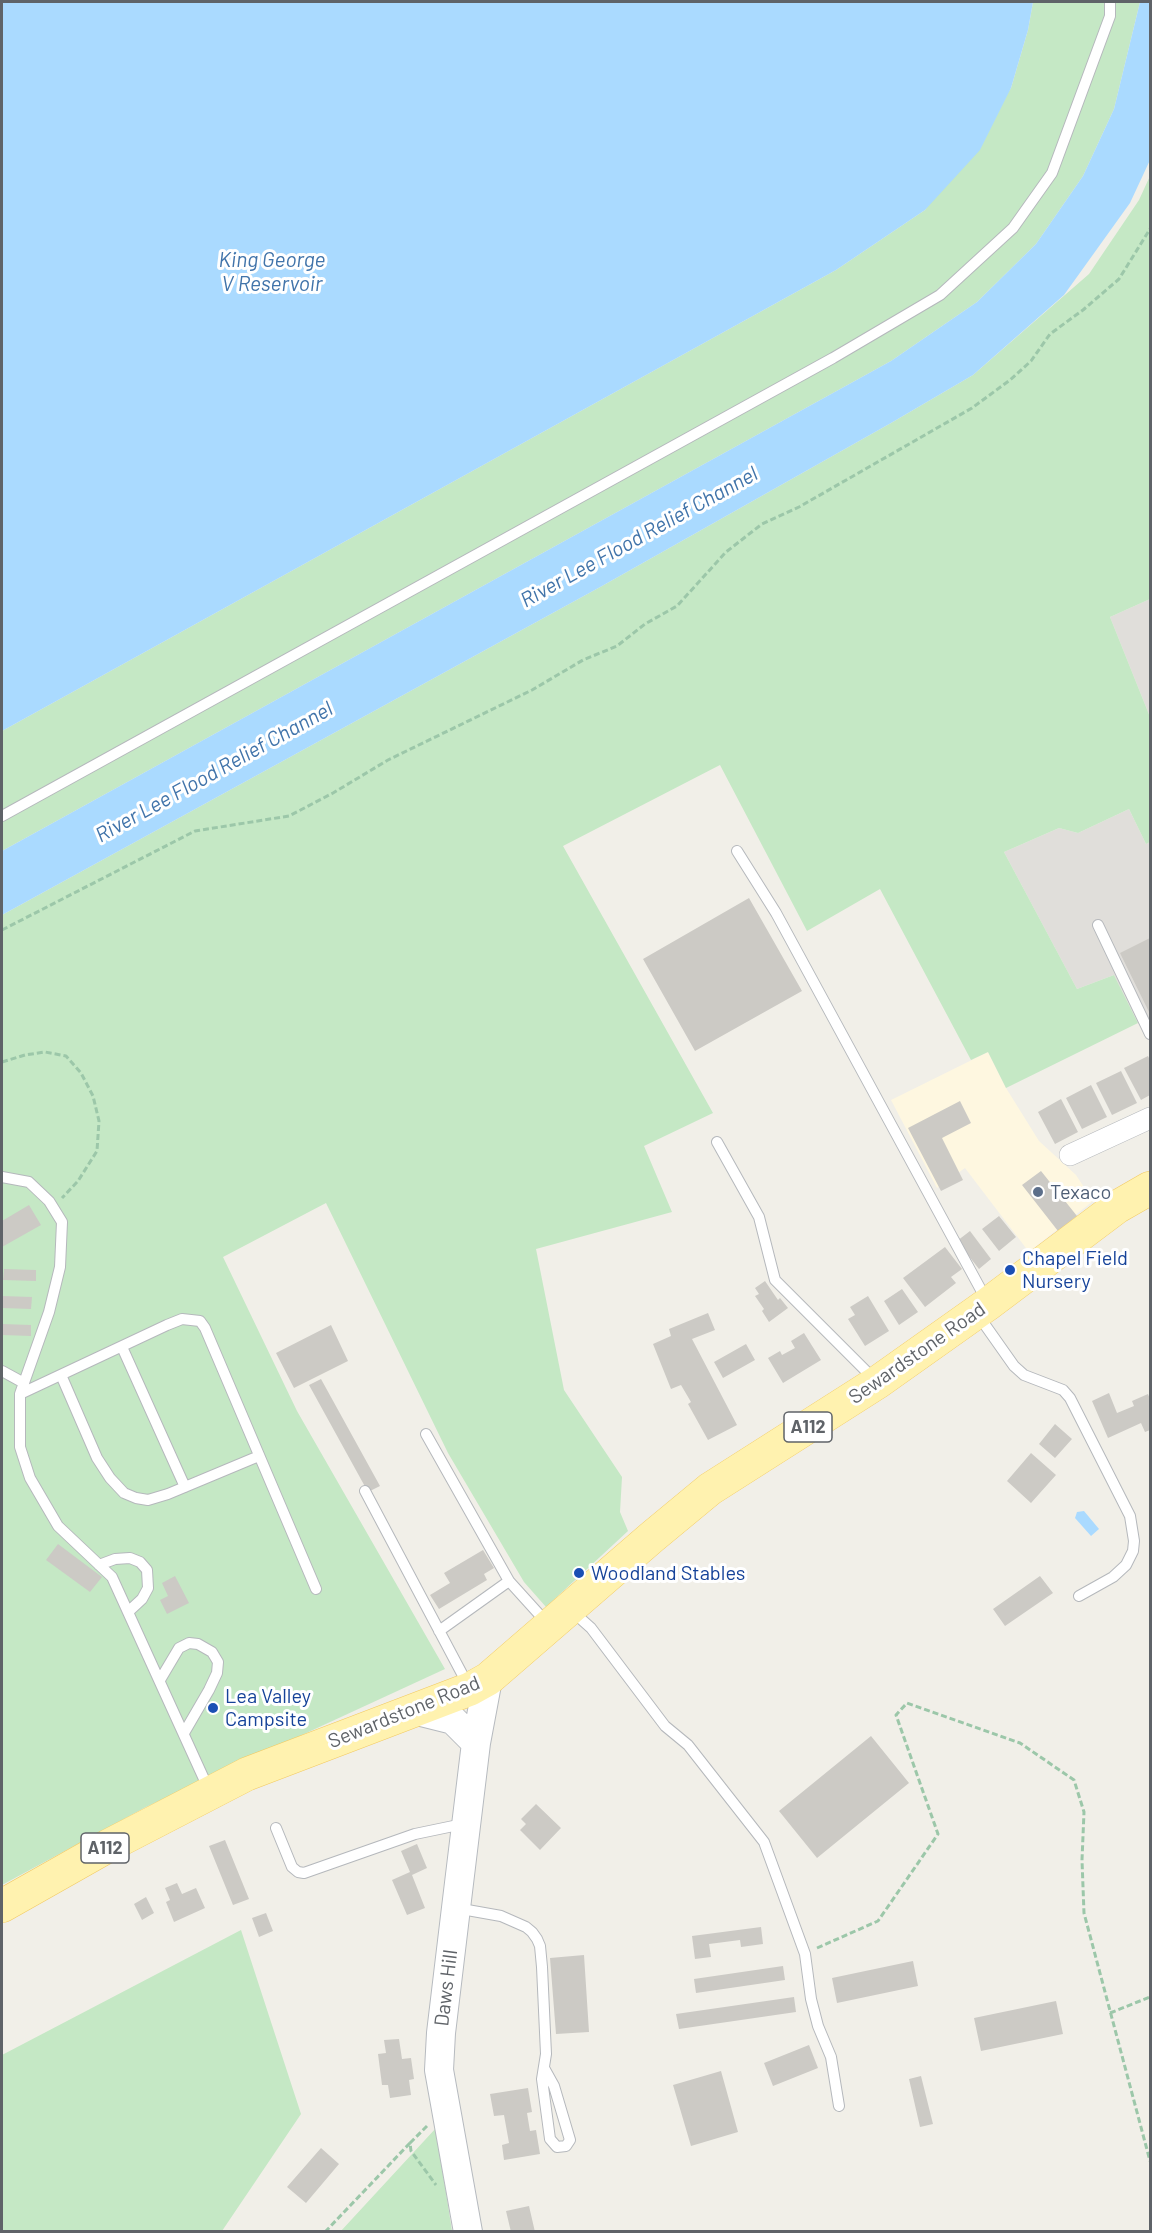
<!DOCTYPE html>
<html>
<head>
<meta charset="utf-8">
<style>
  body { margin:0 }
  #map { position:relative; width:1152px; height:2233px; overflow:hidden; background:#f1efe8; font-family:Barlow,sans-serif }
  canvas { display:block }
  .frame { position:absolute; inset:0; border:3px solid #5f6368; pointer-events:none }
</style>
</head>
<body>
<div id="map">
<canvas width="1152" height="2233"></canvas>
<div class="frame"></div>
</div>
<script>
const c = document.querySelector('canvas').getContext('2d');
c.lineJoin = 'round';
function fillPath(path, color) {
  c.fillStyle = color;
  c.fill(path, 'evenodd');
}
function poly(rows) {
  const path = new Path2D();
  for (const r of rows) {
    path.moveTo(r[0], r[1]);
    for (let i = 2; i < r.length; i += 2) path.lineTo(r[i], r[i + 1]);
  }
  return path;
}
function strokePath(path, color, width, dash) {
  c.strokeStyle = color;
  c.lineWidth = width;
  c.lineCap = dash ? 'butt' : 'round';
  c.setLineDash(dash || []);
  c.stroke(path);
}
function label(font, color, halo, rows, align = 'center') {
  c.font = font + ' Barlow,sans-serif';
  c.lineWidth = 6;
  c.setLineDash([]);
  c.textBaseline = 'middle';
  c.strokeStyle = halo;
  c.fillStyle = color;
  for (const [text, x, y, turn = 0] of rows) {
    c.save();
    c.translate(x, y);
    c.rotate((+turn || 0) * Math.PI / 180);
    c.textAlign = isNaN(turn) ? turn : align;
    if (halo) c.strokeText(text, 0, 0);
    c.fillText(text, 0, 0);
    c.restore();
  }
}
fillPath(poly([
  [988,1052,1006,1088,1039,1141,1076,1175,1093,1201,1029,1252,965,1168,937,1188,891,1100]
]), '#fef7e0');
fillPath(poly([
  [1150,599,1150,717,1110,617],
  [1129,809,1146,844,1150,842,1150,1037,1138,1023,1114,975,1077,989,1004,852,1059,828,1078,833]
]), '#e0deda');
fillPath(poly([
  [1033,2,1140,2,1114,109,1083,176,1036,244,977,302,891,361,2,851,2,731,836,270,925,210,1011,88,1028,30],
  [1150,176,1150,599,1110,617,1150,717,1150,842,1146,844,1129,809,1078,833,1059,828,1004,852,1077,989,1114,975,1138,1023,1006,1088,988,1052,971,1060,880,889,807,931,720,765,563,846,713,1113,644,1146,672,1212,536,1249,564,1390,622,1477,620,1512,628,1531,546,1607,524,1582,448,1453,326,1203,223,1257,297,1411,445,1669,146,1807,2,1885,2,915,602,586,891,423,973,375,1089,274,1139,200],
  [241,1930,301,2114,222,2231,2,2231,2,2055],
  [436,2128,452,2231,340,2232]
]), '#c5e8c5');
fillPath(poly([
  [2,2,1033,2,1028,30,1011,88,980,150,925,210,836,270,2,731],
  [1140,2,1150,2,1150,160,1130,203,1064,295,973,375,891,423,602,586,2,915,2,851,891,361,977,302,1036,244,1083,176,1114,109],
  [1084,1511,1099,1529,1091,1536,1075,1518,1077,1512]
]), '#aadaff');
fillPath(poly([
  [749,898,802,991,695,1051,643,959],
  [1150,938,1150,1014,1120,953],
  [1148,1056,1150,1060,1150,1095,1141,1100,1124,1068],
  [1121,1071,1137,1103,1112,1115,1096,1083],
  [1091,1085,1107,1117,1082,1129,1066,1098],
  [1061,1099,1078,1132,1055,1144,1038,1112],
  [960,1101,971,1123,942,1138,963,1180,941,1191,908,1128],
  [1041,1171,1077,1216,1058,1231,1022,1185],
  [29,1205,41,1225,2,1247,2,1221],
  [999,1216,1016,1237,999,1251,982,1229],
  [970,1231,991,1259,979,1269,957,1241],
  [945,1247,962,1269,951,1277,956,1283,925,1307,903,1278],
  [4,1269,36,1270,36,1281,3,1280],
  [765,1281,778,1300,780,1298,788,1308,769,1322,762,1311,764,1309,755,1296,759,1294,755,1288],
  [902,1289,918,1312,899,1325,884,1301],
  [2,1296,32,1297,31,1309,2,1308],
  [868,1296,889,1331,865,1346,848,1319,855,1315,850,1307],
  [708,1313,715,1330,692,1339,737,1425,708,1440,688,1404,691,1402,681,1385,671,1389,653,1344,671,1336,669,1329],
  [2,1324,31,1325,31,1336,2,1335],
  [331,1325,348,1361,294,1388,276,1353],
  [804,1333,821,1360,783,1383,768,1358,780,1351,782,1355,795,1348,791,1341],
  [746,1344,755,1360,723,1378,714,1362],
  [321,1379,380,1486,368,1492,309,1385],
  [1109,1393,1117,1413,1134,1406,1132,1401,1148,1394,1150,1399,1150,1430,1145,1432,1141,1423,1108,1438,1092,1401],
  [1055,1424,1072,1439,1055,1458,1039,1444],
  [1031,1453,1056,1475,1031,1503,1007,1481],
  [58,1544,102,1577,90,1592,46,1560],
  [483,1550,494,1568,484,1574,487,1580,439,1609,430,1595,450,1583,444,1573],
  [175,1576,189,1603,167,1614,160,1600,168,1596,162,1583],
  [1040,1576,1053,1593,1005,1626,993,1609],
  [871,1736,909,1783,817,1858,779,1811],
  [536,1804,561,1828,540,1850,520,1830,526,1824,521,1819],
  [225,1840,249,1899,233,1905,209,1846],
  [417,1844,427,1868,412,1875,425,1908,407,1915,392,1880,410,1872,401,1851],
  [177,1883,182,1894,196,1888,205,1908,174,1922,166,1902,170,1900,165,1888],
  [146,1897,154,1913,142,1920,134,1904],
  [266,1913,273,1931,259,1937,252,1918],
  [761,1927,763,1944,741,1947,740,1940,709,1944,711,1957,695,1959,692,1936],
  [584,1955,589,2032,556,2034,550,1958],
  [913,1961,918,1986,837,2003,832,1978],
  [783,1966,785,1980,696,1993,694,1979],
  [794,1997,796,2012,679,2029,676,2014],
  [1056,2001,1063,2034,981,2051,974,2018],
  [399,2039,402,2059,411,2058,414,2079,409,2080,411,2095,390,2098,388,2085,382,2085,378,2054,386,2053,384,2040],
  [809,2045,818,2068,773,2086,764,2063],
  [721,2071,738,2132,691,2146,673,2085],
  [921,2076,933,2124,920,2127,909,2079],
  [528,2088,532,2112,527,2113,530,2131,536,2130,540,2154,504,2160,502,2145,509,2143,504,2115,494,2116,490,2094],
  [321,2148,339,2164,306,2203,287,2187],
  [529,2206,535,2232,511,2232,506,2211]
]), '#cccac5');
const lane = poly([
  [2,816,833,358,940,295,1013,228,1052,173,1110,16,1110,2],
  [737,851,776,913,987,1301],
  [1098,925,1150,1034],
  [717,1142,759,1217,775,1280,874,1379],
  [2,1177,29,1182,49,1201,62,1222,60,1267,49,1312,20,1394,20,1447,30,1478,58,1526,112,1577,209,1790],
  [978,1315,1014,1366,1024,1375,1063,1390,1070,1398,1130,1516,1134,1541,1133,1551,1126,1565,1113,1577,1079,1596],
  [122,1347,185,1487],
  [2,1371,24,1383],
  [61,1375,97,1458,110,1478,124,1493,136,1498,148,1500,168,1494,259,1456],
  [20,1394,167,1325,182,1319,200,1321,205,1328,316,1589],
  [426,1434,509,1581,547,1623],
  [365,1491,469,1687],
  [99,1565,115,1559,130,1558,140,1562,147,1570,148,1588,142,1599,128,1612],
  [572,1611,591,1628,665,1726,688,1745,764,1842,805,1954,811,1999,818,2026,831,2057,839,2106],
  [439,1631,509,1581],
  [160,1680,179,1648,189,1643,198,1644,212,1652,218,1662,217,1673,209,1690,184,1733],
  [276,1828,292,1867,298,1872,304,1873,415,1834,463,1824],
  [456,1908,501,1916,526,1927,532,1932,537,1939,540,1946,542,1967,546,2054,542,2079,550,2139,557,2147,566,2146,570,2140,554,2086,544,2068]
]);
const street = poly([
  [1070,1155,1150,1118]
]);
const secondary = poly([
  [413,1710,453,1720,476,1743],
  [468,2232,439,2070,441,2033,456,1908,476,1743,488,1679]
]);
const primary = poly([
  [2,1906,108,1846,247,1774,470,1689,488,1679,652,1537,710,1489,878,1382,988,1304,1117,1207,1150,1188]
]);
strokePath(lane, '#b5b8bc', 12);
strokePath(street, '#b5b8bc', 22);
strokePath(secondary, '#b6babf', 30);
strokePath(primary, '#f2c960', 34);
strokePath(poly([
  [2,930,195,831,289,816,333,793,388,760,532,690,583,660,617,646,645,624,677,606,726,552,762,524,799,507,972,408,1010,380,1031,361,1050,334,1083,310,1119,279,1150,229],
  [2,1062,25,1055,45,1052,66,1056,81,1073,93,1096,99,1121,97,1151,78,1181,62,1198],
  [817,1948,878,1921,938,1834,896,1715,907,1703,1020,1743,1074,1780,1084,1812,1082,1860,1084,1913,1150,2161],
  [1110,2013,1150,1997],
  [427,2126,410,2143,411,2151,436,2185],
  [325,2232,410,2143]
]), '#9cc7a9', 3, [6, 3]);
strokePath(lane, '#fff', 10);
strokePath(street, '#fff', 21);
strokePath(secondary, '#fff', 28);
strokePath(primary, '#fff2af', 33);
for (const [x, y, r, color] of [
  [1038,1192,6,"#5c6f8a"],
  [1010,1270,6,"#1a4fb4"],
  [579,1573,6,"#1a4fb4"],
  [213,1708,6,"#1a4fb4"]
]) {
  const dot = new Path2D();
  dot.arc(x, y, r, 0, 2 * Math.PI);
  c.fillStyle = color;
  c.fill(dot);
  strokePath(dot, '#fff', 2);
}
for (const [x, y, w] of [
  [808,1427,48],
  [105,1848,48]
]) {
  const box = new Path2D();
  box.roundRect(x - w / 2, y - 15, w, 30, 4.5);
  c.fillStyle = '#fff';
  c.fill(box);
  strokePath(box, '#5f6368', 1.5);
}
label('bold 18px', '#5f6368', null, [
  ["A112",808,1427],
  ["A112",105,1848]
]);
label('20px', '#4e5e75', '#fff', [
  ["Texaco",1050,1192]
], 'left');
label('20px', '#164399', '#fff', [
  ["Chapel Field",1022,1258],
  ["Nursery",1022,1281],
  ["Woodland Stables",591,1573],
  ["Lea Valley",225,1696],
  ["Campsite",225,1719]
], 'left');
label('20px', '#5f6368', '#fff', [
  ["Sewardstone Road",917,1353,-35],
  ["Sewardstone Road",404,1712,-22],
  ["Daws Hill",446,1988,-83]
]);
label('italic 21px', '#4174aa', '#fff', [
  ["King George",272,260],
  ["V Reservoir",272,284],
  ["River Lee Flood Relief Channel",639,537,-29],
  ["River Lee Flood Relief Channel",214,772,-29]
]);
</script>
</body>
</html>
